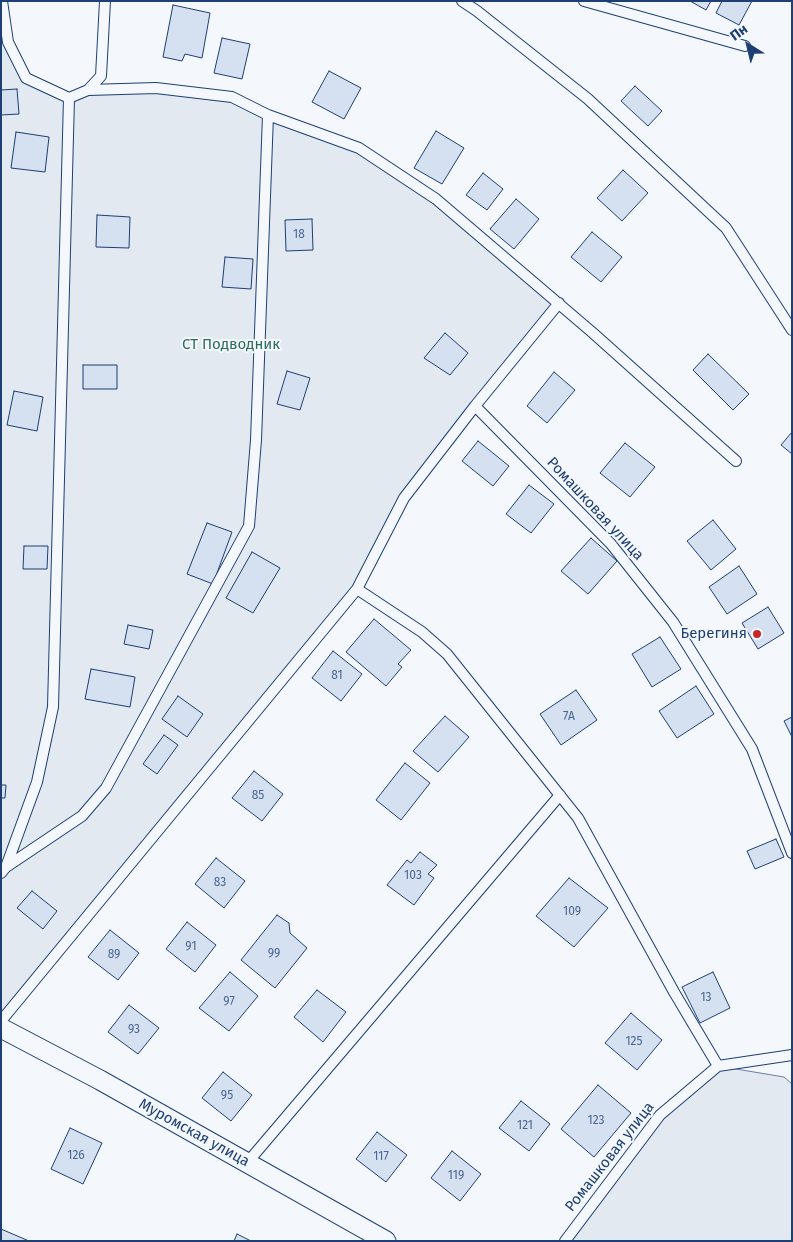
<!DOCTYPE html>
<html>
<head>
<meta charset="utf-8">
<style>
  body { margin:0 }
  #map { position:relative; width:793px; height:1242px; overflow:hidden; background:#f4f7fb; font-family:"Fira Sans",sans-serif }
  canvas { display:block }
  .frame { position:absolute; inset:0; border:2px solid #1d3f73; pointer-events:none }
  .north { position:absolute; left:723px; top:20px; width:50px; height:50px; -webkit-text-stroke:4px #f4f7fb; paint-order:stroke; rotate:324deg; font-size:14px; font-weight:700; line-height:20px; text-align:center; color:#1d3f73 }
  .north::after { content:''; display:block; margin:auto; width:18px; height:22px; background:#1d3f73; clip-path:polygon(50% 0,100% 100%,50% 72%,0 100%) }
</style>
</head>
<body>
<div id="map">
<canvas width="793" height="1242"></canvas>
<div class="frame"></div>
<div class="north">Пн</div>
</div>
<script>
const c = document.querySelector('canvas').getContext('2d');
c.lineJoin = 'round';
function fillPath(path, color) {
  c.fillStyle = color;
  c.fill(path, 'evenodd');
}
function poly(rows) {
  const path = new Path2D();
  for (const r of rows) {
    path.moveTo(r[0], r[1]);
    for (let i = 2; i < r.length; i += 2) path.lineTo(r[i], r[i + 1]);
  }
  return path;
}
function strokePath(path, color, width, dash) {
  c.strokeStyle = color;
  c.lineWidth = width;
  c.lineCap = dash ? 'butt' : 'round';
  c.setLineDash(dash || []);
  c.stroke(path);
}
function label(font, color, halo, rows, align = 'center') {
  c.font = font + ' "Fira Sans",sans-serif';
  c.lineWidth = 4;
  c.setLineDash([]);
  c.textBaseline = 'middle';
  c.strokeStyle = halo;
  c.fillStyle = color;
  for (const [text, x, y, turn = 0] of rows) {
    c.save();
    c.translate(x, y);
    c.rotate((+turn || 0) * Math.PI / 180);
    c.textAlign = isNaN(turn) ? turn : align;
    if (halo) c.strokeText(text, 0, 0);
    c.fillText(text, 0, 0);
    c.restore();
  }
}
const green = poly([
  [1,1,8,42,26,78,69,97,156,88,232,97,359,148,436,199,559,303,404,498,357,589,1,1021,1,1],
  [718,1066,784,1077,792,1084,792,1241,565,1241,660,1115,718,1066]
]);
fillPath(green, '#e3e9f0');
strokePath(green, '#687fa3', 1);
const building = poly([
  [690,1,711,1,706,10,690,1],
  [722,1,752,1,739,25,716,13,722,1],
  [173,5,210,13,202,58,185,54,182,61,163,57,173,5],
  [222,38,250,44,242,79,214,73,222,38],
  [329,71,361,88,344,119,312,102,329,71],
  [635,86,662,111,648,126,621,101,635,86],
  [17,89,19,114,1,115,1,90,17,89],
  [436,131,464,148,442,184,414,168,436,131],
  [16,132,49,137,45,172,11,168,16,132],
  [623,170,648,193,622,221,597,198,623,170],
  [483,173,503,189,487,210,466,195,483,173],
  [516,199,539,219,514,249,490,229,516,199],
  [97,215,130,217,129,248,96,247,97,215],
  [312,219,313,250,286,251,285,220,312,219],
  [592,232,622,257,601,282,571,257,592,232],
  [225,257,253,259,251,289,222,287,225,257],
  [445,333,468,353,450,375,424,358,445,333],
  [708,354,749,394,733,410,693,370,708,354],
  [83,365,117,365,117,389,83,389,83,365],
  [287,371,310,378,300,410,277,404,287,371],
  [554,372,575,390,547,423,527,406,554,372],
  [14,391,43,397,37,431,7,425,14,391],
  [792,432,792,454,781,445,792,432],
  [478,441,509,466,493,486,462,461,478,441],
  [625,443,655,467,630,497,600,473,625,443],
  [529,485,554,504,531,533,506,514,529,485],
  [713,520,736,549,711,570,687,541,713,520],
  [207,523,232,532,213,584,187,574,207,523],
  [591,538,617,561,588,594,561,571,591,538],
  [24,546,48,546,47,569,23,569,24,546],
  [252,552,280,568,253,613,226,598,252,552],
  [739,566,757,594,727,614,709,587,739,566],
  [768,607,784,633,758,649,742,623,768,607],
  [374,619,411,650,398,664,402,667,386,686,346,652,374,619],
  [128,625,153,630,149,649,124,644,128,625],
  [660,637,681,669,652,687,632,654,660,637],
  [333,651,362,674,341,701,312,678,333,651],
  [91,669,135,677,130,707,85,699,91,669],
  [696,686,714,714,677,738,659,711,696,686],
  [576,690,597,720,561,745,540,714,576,690],
  [178,696,203,714,187,737,162,719,178,696],
  [445,716,469,737,438,772,413,751,445,716],
  [792,717,792,737,784,721,792,717],
  [164,735,178,745,157,774,143,764,164,735],
  [405,763,430,783,401,820,376,800,405,763],
  [254,771,283,794,262,821,232,798,254,771],
  [1,785,6,785,5,798,1,798,1,785],
  [776,839,784,857,755,869,747,851,776,839],
  [420,852,437,865,428,874,434,878,414,905,387,885,407,860,411,863,420,852],
  [216,858,245,881,224,908,195,884,216,858],
  [569,878,608,908,574,947,536,916,569,878],
  [32,891,57,911,43,929,17,908,32,891],
  [277,915,289,923,290,933,307,948,275,988,241,960,277,915],
  [187,922,216,945,195,972,166,949,187,922],
  [110,930,139,953,118,980,88,957,110,930],
  [230,972,258,996,229,1031,199,1008,230,972],
  [713,972,730,1008,700,1023,682,987,713,972],
  [317,990,346,1012,323,1042,294,1017,317,990],
  [129,1005,159,1028,138,1054,108,1032,129,1005],
  [631,1013,662,1040,637,1070,605,1043,631,1013],
  [223,1072,252,1095,231,1121,202,1098,223,1072],
  [598,1085,631,1113,594,1157,561,1129,598,1085],
  [521,1101,550,1124,529,1151,499,1128,521,1101],
  [70,1128,102,1143,83,1184,51,1169,70,1128],
  [377,1132,407,1155,386,1182,356,1159,377,1132],
  [452,1151,481,1174,460,1201,431,1178,452,1151],
  [1,1229,29,1241,1,1241,1,1229],
  [237,1234,251,1241,234,1241,237,1234]
]);
fillPath(building, '#d5e0f0');
strokePath(building, '#1d3f73', 1);
const service = poly([
  [2,1,8,42,26,78,69,98,88,90,156,88,232,97,268,115,359,148,436,199,593,333,736,461],
  [462,1,477,11,588,99,726,228,792,330],
  [584,1,745,46],
  [88,90,101,76,105,1],
  [475,406,611,544,673,622,752,749,792,853],
  [357,589,422,632,447,654,578,818,674,992,718,1066],
  [6,867,82,816,106,788,249,526,256,440,268,115],
  [1,873,6,867,37,782,53,707,69,98],
  [1,1021,357,589,404,498,475,406,559,303],
  [247,1163,560,795],
  [565,1241,660,1115,718,1066,792,1055]
]);
const minor = poly([
  [1,1028,100,1080,386,1241]
]);
strokePath(service, '#1d3f73', 12);
strokePath(minor, '#1d3f73', 21);
strokePath(service, '#f4f7fb', 10);
strokePath(minor, '#f4f7fb', 19);
for (const [x, y, r, color] of [
  [757,634,5,"#c62828"]
]) {
  const dot = new Path2D();
  dot.arc(x, y, r, 0, 2 * Math.PI);
  c.fillStyle = color;
  c.fill(dot);
  strokePath(dot, '#f4f7fb', 2);
}
label('12px', '#4b6792', null, [
  ["18",299,235],
  ["81",337,676],
  ["7А",569,717],
  ["85",258,796],
  ["103",413,876],
  ["83",220,883],
  ["109",572,912],
  ["91",191,947],
  ["99",274,954],
  ["89",114,955],
  ["13",706,998],
  ["97",229,1002],
  ["93",134,1030],
  ["125",634,1042],
  ["95",227,1096],
  ["123",596,1121],
  ["121",525,1126],
  ["126",76,1156],
  ["117",381,1157],
  ["119",456,1176]
]);
label('15px', '#2c6c60', '#f4f7fb', [
  ["СТ Подводник",231,345]
]);
label('15px', '#1d3f73', '#f4f7fb', [
  ["Ромашковая улица",595,509,47],
  ["Муромская улица",194,1133,29],
  ["Ромашковая улица",610,1157,-52]
]);
label('15px', '#1d3f73', '#f4f7fb', [
  ["Берегиня",747,634]
], 'right');
</script>
</body>
</html>
